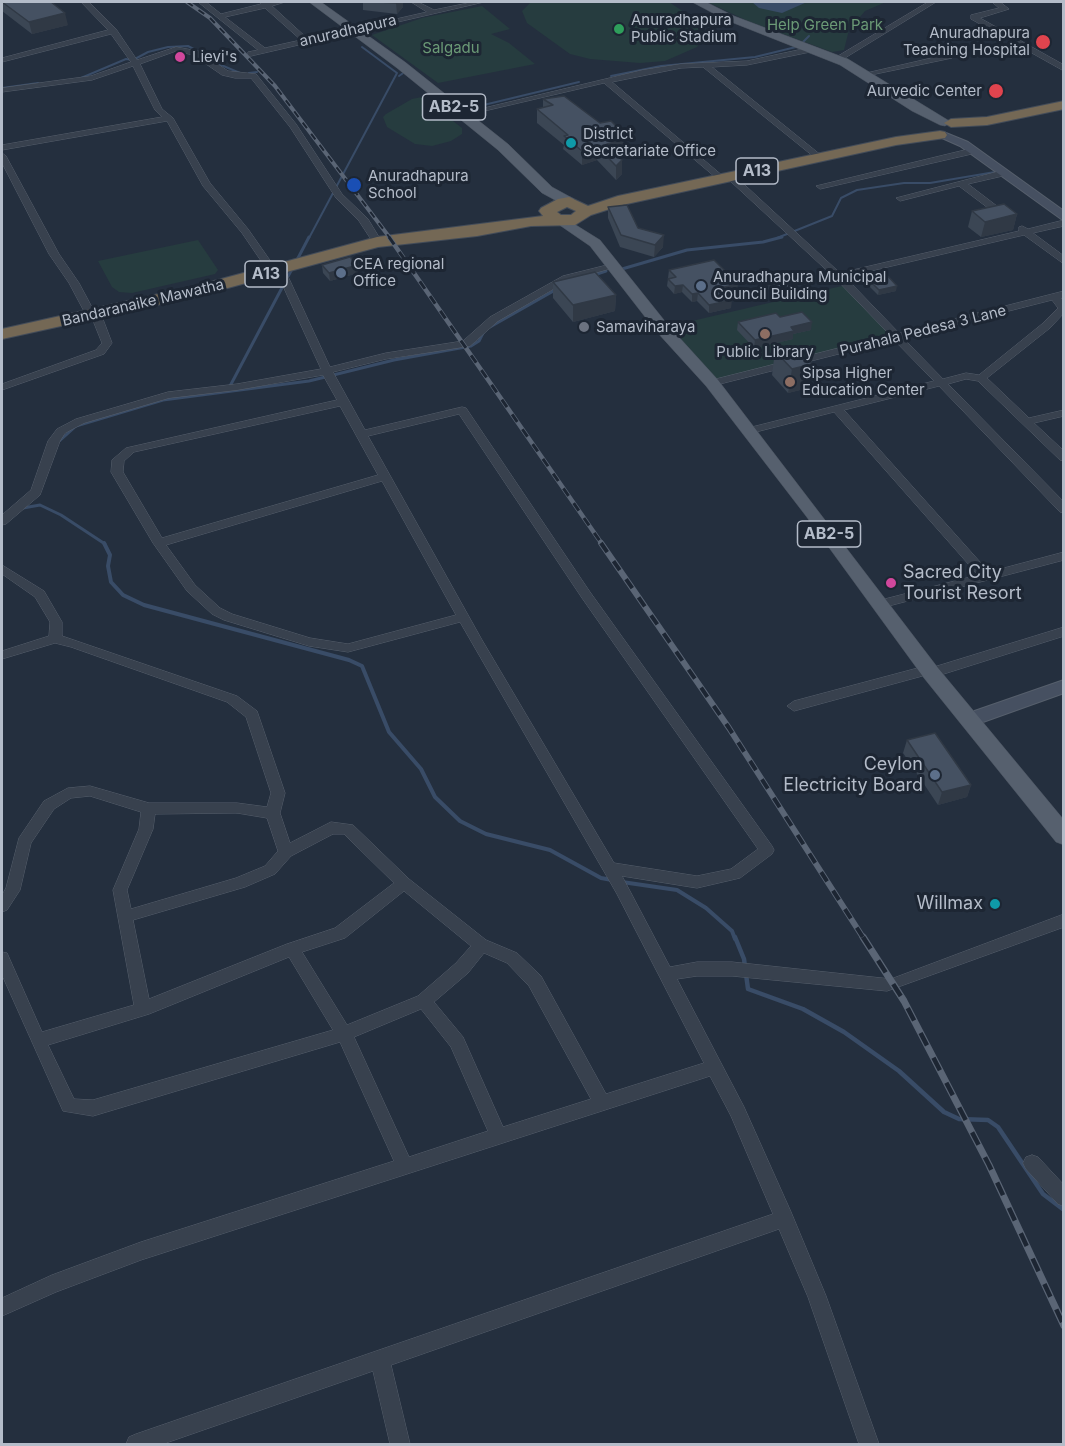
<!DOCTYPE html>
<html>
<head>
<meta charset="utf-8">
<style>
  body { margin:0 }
  #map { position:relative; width:1065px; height:1446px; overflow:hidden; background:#242f3e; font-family:Inter,sans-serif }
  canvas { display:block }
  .frame { position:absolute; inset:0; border:3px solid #b4bcc9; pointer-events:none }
</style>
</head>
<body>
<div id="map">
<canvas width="1065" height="1446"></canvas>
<div class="frame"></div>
</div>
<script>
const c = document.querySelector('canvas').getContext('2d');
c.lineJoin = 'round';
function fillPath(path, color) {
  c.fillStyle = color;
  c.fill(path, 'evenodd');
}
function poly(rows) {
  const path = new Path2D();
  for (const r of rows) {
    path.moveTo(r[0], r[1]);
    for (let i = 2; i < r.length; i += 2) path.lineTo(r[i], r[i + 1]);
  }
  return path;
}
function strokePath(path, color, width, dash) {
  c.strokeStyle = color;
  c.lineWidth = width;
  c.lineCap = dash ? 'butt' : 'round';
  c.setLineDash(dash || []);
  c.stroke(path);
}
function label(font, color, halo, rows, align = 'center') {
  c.font = font + ' Inter,sans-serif';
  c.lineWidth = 6;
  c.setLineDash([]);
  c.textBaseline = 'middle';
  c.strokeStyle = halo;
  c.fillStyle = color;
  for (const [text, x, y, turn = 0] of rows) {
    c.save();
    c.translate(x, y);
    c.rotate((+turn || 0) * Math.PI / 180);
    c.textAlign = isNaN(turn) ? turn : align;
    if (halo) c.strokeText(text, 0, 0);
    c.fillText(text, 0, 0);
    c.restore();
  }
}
fillPath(poly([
  [531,2,669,2,696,20,706,35,697,47,665,61,640,63,590,59,570,54,527,23,522,11],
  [707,2,886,2,865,11,849,30,844,50,832,52,748,21],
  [482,6,510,29,491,34,509,43,535,64,438,83,372,35,422,18],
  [422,97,462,128,462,134,451,141,432,146,415,144,387,127,383,117,386,114,412,99],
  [198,240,218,270,215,274,132,293,119,292,112,287,98,261],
  [846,285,898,338,712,383,662,328]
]), '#263c3f');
fillPath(poly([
  [752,2,807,2,782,13,759,8]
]), '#394c67');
strokePath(poly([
  [801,44,809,36],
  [214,62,240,73],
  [249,73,257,72],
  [399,76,406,71],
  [611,76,661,66,755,57,796,47],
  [81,78,126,59,133,60,148,52,168,47,188,46,203,54],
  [2,88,38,83],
  [460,107,463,110,579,82],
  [309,238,397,73,362,47],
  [777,238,832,216,841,198,857,190,904,183,930,183,995,172]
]), '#394c67', 2);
strokePath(poly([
  [297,260,309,237],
  [622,269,687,250,763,242,782,237],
  [594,275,606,271],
  [490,327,557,289],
  [229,388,293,267],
  [56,444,76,426,163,400,309,381,394,360,471,346,479,341,484,331],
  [23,508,40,505,61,515,105,544]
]), '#394c67', 3);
strokePath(poly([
  [104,543,110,555,108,566,111,582,123,595,144,605,349,660,362,666,389,732,421,769,435,797,460,821,486,834,550,850,601,878,612,880],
  [622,882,677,890,706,908,732,931,735,939]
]), '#394c67', 4);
strokePath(poly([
  [735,937,744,959,748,989,803,1009,844,1032,899,1071,944,1112,959,1119,988,1120,998,1127,1043,1194,1064,1210]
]), '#394c67', 4.5);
const street = poly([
  [81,2,89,2,116,29,137,60,176,47,198,51,228,71,256,74,296,124,342,194,368,219,382,242,380,244,374,244,359,221,336,198,290,127,251,78,235,78,222,75,193,55,176,51,140,64,162,109,173,118,210,183,248,229,276,269,280,267,285,270,330,367,386,353,463,341,490,317,563,276,615,263,620,266,569,280,498,321,470,346,386,359,333,372,365,430,462,407,466,408,590,592,772,846,774,850,772,854,740,878,697,888,622,876,670,967,697,962,732,962,891,979,1064,914,1064,927,887,991,732,976,697,976,677,979,744,1107,791,1212,826,1296,879,1444,859,1444,808,1297,779,1229,391,1365,410,1444,390,1444,373,1371,163,1444,126,1444,129,1437,136,1434,773,1214,731,1116,710,1076,141,1260,56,1292,2,1316,2,1298,52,1275,141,1242,394,1161,340,1042,93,1116,63,1111,2,975,2,952,7,953,42,1032,134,1005,113,890,139,829,141,812,90,796,71,798,54,809,31,843,20,890,7,910,2,912,2,895,6,888,19,838,44,801,68,788,90,786,149,803,237,803,267,807,271,793,246,717,227,702,71,647,55,643,2,659,2,651,49,636,50,622,35,597,2,574,2,565,44,591,62,622,62,636,237,696,257,711,285,793,280,813,290,843,331,822,353,825,409,879,486,940,517,953,541,976,606,1094,704,1063,617,894,460,622,348,652,309,646,224,620,212,614,187,591,153,543,111,472,112,460,126,448,337,400,323,375,237,390,169,398,84,423,65,433,60,441,40,495,6,524,2,525,2,515,31,490,48,441,57,429,76,419,168,392,237,384,321,369,277,273,270,274,242,233,203,186,167,121,2,150,2,145,162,117,155,110,133,66,92,80,2,92,2,88,91,76,131,62,111,34,2,62,2,58,108,30,81,2],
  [340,406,378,475,162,538,123,472,124,461,134,452,340,406],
  [459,414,582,598,758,849,731,869,697,876,614,863,482,640,368,436,459,414],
  [382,481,456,615,348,644,310,638,232,614,220,608,195,585,166,545,382,481],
  [237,813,267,818,278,851,265,866,236,878,131,909,127,890,153,829,155,814,237,813],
  [333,834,344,834,394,883,335,928,287,944,149,999,133,920,245,887,275,874,291,856,333,834],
  [404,891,471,946,456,963,418,996,347,1025,302,952,345,938,404,891],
  [484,953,507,963,529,986,591,1099,503,1127,463,1037,434,1002,468,973,484,953],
  [289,957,333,1030,93,1100,74,1099,48,1045,149,1014,289,957],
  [421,1009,451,1047,488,1131,409,1157,354,1037,421,1009],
  [198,2,206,2,221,14,261,4,260,2,285,2,272,6,308,39,427,12,411,2,418,2,434,10,473,2,484,2,251,56,248,56,248,52,258,50,198,2],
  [265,8,301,40,265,48,225,17,265,8],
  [928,2,936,2,840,61,833,59,928,2],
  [992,2,1000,2,1009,9,980,18,1064,65,1064,71,971,19,971,15,999,8,992,2],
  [812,47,815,47,815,51,747,65,712,67,822,156,822,160,819,161,703,67,681,68,612,82,724,177,724,181,721,182,604,83,463,116,459,114,643,70,681,64,747,61,812,47],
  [949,54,952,54,952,58,866,76,862,74,949,54],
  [973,148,977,151,976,153,820,189,816,186,973,148],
  [2,153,6,156,59,254,79,283,94,311,101,314,112,343,104,354,2,390,2,384,96,350,102,343,92,318,86,315,69,283,49,254,2,163,2,153],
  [1004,170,1007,171,1007,175,968,184,1010,216,1010,220,1004,220,959,186,900,201,896,198,1004,170],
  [728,175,734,175,840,273,1019,231,1019,227,1022,226,1028,229,1064,220,1064,226,1033,233,1064,256,1064,264,1024,235,845,277,899,333,1064,291,1064,297,1061,298,1064,302,1064,313,1050,328,987,378,1029,418,1064,410,1064,416,1034,423,1064,451,1064,461,1060,460,978,381,966,379,948,384,1064,502,1064,513,1060,512,939,386,844,410,989,572,1064,552,1064,560,881,608,877,607,875,604,877,601,978,575,834,412,748,434,743,431,744,429,934,381,894,340,712,386,708,385,708,381,890,335,835,278,728,179,728,175],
  [1052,300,1058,308,1042,324,979,375,966,373,943,379,903,338,1052,300],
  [1064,627,1064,636,931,678,926,675,794,711,787,706,794,701,929,665,934,667,1064,627],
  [1032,1155,1038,1157,1064,1185,1064,1206,1058,1204,1026,1169,1023,1163,1026,1157,1032,1155]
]);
const secondary = poly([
  [946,133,968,142,1064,211,1064,221,960,146,942,138,942,134,946,133],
  [1064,680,1064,693,969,727,963,725,960,720,963,715,1064,680]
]);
const primary = poly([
  [309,2,321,2,405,62,508,144,552,187,574,199,574,205,564,205,542,193,498,150,397,68,309,2],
  [692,2,706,2,734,16,848,59,951,122,945,126,940,125,912,111,840,65,726,20,692,2],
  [563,217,600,240,668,325,718,380,938,668,1064,820,1064,845,1056,842,924,678,806,516,706,386,656,331,590,246,558,224,558,218,563,217]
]);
const highway = poly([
  [1064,101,1064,109,987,125,951,127,944,123,951,119,987,117,1064,101],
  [940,131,945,132,947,135,945,138,896,145,622,205,591,215,575,225,531,226,477,236,378,247,202,295,2,339,2,329,199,285,377,237,543,216,539,211,541,208,558,199,569,197,588,206,618,196,896,137,940,131],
  [567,207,576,211,571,215,561,215,557,212,567,207]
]);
strokePath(street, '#565f6c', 1);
strokePath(secondary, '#565f6c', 2);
strokePath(primary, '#414a57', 1);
strokePath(highway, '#434c59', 2);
fillPath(street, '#38414e');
fillPath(secondary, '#465061');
fillPath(primary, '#56606e');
fillPath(highway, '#746855');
const railFar3 = poly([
  [187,2,210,18,275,86,390,238]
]);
const railFar2 = poly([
  [389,237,602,544]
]);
const railFar1 = poly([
  [601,543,729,728,864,939]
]);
const rail = poly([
  [863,937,904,1001,989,1165,1064,1326]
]);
strokePath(railFar3, '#5a6575', 4);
strokePath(railFar2, '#5a6575', 4.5);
strokePath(railFar1, '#5a6575', 6);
strokePath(rail, '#5a6575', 7);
strokePath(railFar3, '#1d2633', 2, [7]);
strokePath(railFar2, '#1d2633', 3, [9]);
strokePath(railFar1, '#1d2633', 4, [11]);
strokePath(rail, '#1d2633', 4.5, [14]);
fillPath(poly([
  [2,2,68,25,32,34,2,11],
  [363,2,403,2,403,7,397,14,363,10],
  [543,99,624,134,623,148,617,149,617,155,622,174,616,180,597,160,582,165,563,149,564,145,537,123,537,109,543,108],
  [608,207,638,228,663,247,654,257,620,247,608,218],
  [972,211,1017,214,1013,230,981,237,968,227],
  [322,265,358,273,330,281,323,273],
  [669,270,737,291,726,294,731,308,709,313,697,301,692,302,682,292,674,294,667,286,668,279,669,279,668,278],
  [867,278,896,291,878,295,866,283],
  [553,282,616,295,615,311,573,322,553,298],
  [769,285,792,288,791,292,776,296,768,289],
  [780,317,811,330,793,334,793,339,754,348,737,330,738,322],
  [775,351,812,364,808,388,788,393,772,375],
  [907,740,971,785,967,797,938,805,903,753]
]), '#3b4654');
fillPath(poly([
  [397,2,403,2,403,7,397,14,396,3],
  [65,13,68,25,32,34,29,22],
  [624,134,623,148,617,149,617,155,607,144,612,137],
  [598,147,597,160,582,165,582,151],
  [622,160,622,174,616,180,616,166],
  [1017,214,1013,230,981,237,985,222],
  [664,235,663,247,654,257,655,245],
  [358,265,358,273,330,281,329,273],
  [738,284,737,291,719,295,720,288],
  [683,285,682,292,674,294,675,286],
  [897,286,896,291,878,295,879,290],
  [792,288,791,292,776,296,777,292],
  [698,293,697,301,692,302,692,294],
  [616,295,615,311,573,322,573,305],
  [732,300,731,308,709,313,709,305],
  [812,322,811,330,793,334,793,339,754,348,755,340,791,327],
  [812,364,808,388,788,393,792,369],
  [971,785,967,797,938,805,942,792]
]), '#303945');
const building = poly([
  [2,2,51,2,65,13,29,22,2,2],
  [379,2,397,2,396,3,379,2],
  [564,96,600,123,611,121,624,134,612,137,618,141,607,144,622,160,616,166,598,147,582,151,564,136,568,135,537,109,553,105,543,99,564,96],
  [1004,204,1017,214,985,222,972,211,1004,204],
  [627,205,638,228,664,235,655,245,621,235,608,207,627,205],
  [350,257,358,265,329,273,322,265,350,257],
  [714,260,738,284,720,288,732,300,709,305,698,293,692,294,683,285,675,286,668,279,676,277,669,270,714,260],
  [595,272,616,295,573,305,553,282,595,272],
  [886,274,897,286,879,290,867,278,886,274],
  [783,281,792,288,777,292,769,285,783,281],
  [802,312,812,322,791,327,794,331,755,340,738,322,776,313,780,317,802,312],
  [794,346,812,364,792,369,775,351,794,346],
  [935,733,971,785,942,792,907,740,935,733]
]);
fillPath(building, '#455162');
strokePath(building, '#303945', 1.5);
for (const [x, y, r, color] of [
  [619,29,6,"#2e9e5b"],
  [1043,42,8,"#e0444e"],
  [180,57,6,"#d1479c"],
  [996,91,8,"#e0444e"],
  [571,143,6,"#0f9aa8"],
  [354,185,8,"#1a4fb4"],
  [341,273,6,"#5c6f8a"],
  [701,286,6,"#5c6f8a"],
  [584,327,6,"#6b7280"],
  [765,334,6,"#8d6e63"],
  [790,382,6,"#8d6e63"],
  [891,583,6,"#d1479c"],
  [935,775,6,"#5c6f8a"],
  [995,904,6,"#0f9aa8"]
]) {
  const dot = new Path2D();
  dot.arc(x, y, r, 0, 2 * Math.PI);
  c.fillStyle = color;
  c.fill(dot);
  strokePath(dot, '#1d2633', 2);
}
label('15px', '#b4bcc9', '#1d2633', [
  ["Anuradhapura",631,20],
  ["Public Stadium",631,37],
  ["Anuradhapura",1030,33,"right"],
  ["Teaching Hospital",1030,50,"right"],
  ["Lievi's",192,57],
  ["Aurvedic Center",982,91,"right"],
  ["District",583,134],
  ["Secretariate Office",583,151],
  ["Anuradhapura",368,176],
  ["School",368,193],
  ["CEA regional",353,264],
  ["Office",353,281],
  ["Anuradhapura Municipal",713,277],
  ["Council Building",713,294],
  ["Samaviharaya",596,327],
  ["Public Library",765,352,"center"],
  ["Sipsa Higher",802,373],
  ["Education Center",802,390]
], 'left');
label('15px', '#6b9a76', '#1d2633', [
  ["Help Green Park",825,25],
  ["Salgadu",451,48]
]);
label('15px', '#b4bcc9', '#1d2633', [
  ["anuradhapura",348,31,-13],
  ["Bandaranaike Mawatha",143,303,-13],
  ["Purahala Pedesa 3 Lane",923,331,-14]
]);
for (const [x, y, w] of [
  [454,107,63],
  [757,171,42],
  [266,274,42],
  [829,534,63]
]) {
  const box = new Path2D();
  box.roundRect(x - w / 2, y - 13, w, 26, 4.5);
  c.fillStyle = '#1d2633';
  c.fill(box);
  strokePath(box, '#b4bcc9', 1.5);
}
label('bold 16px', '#b4bcc9', null, [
  ["AB2-5",454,107],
  ["A13",757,171],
  ["A13",266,274],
  ["AB2-5",829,534]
]);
label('18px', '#b4bcc9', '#1d2633', [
  ["Sacred City",903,573,"left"],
  ["Tourist Resort",903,594,"left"],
  ["Ceylon",923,765],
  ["Electricity Board",923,786],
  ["Willmax",983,904]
], 'right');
</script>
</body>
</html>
